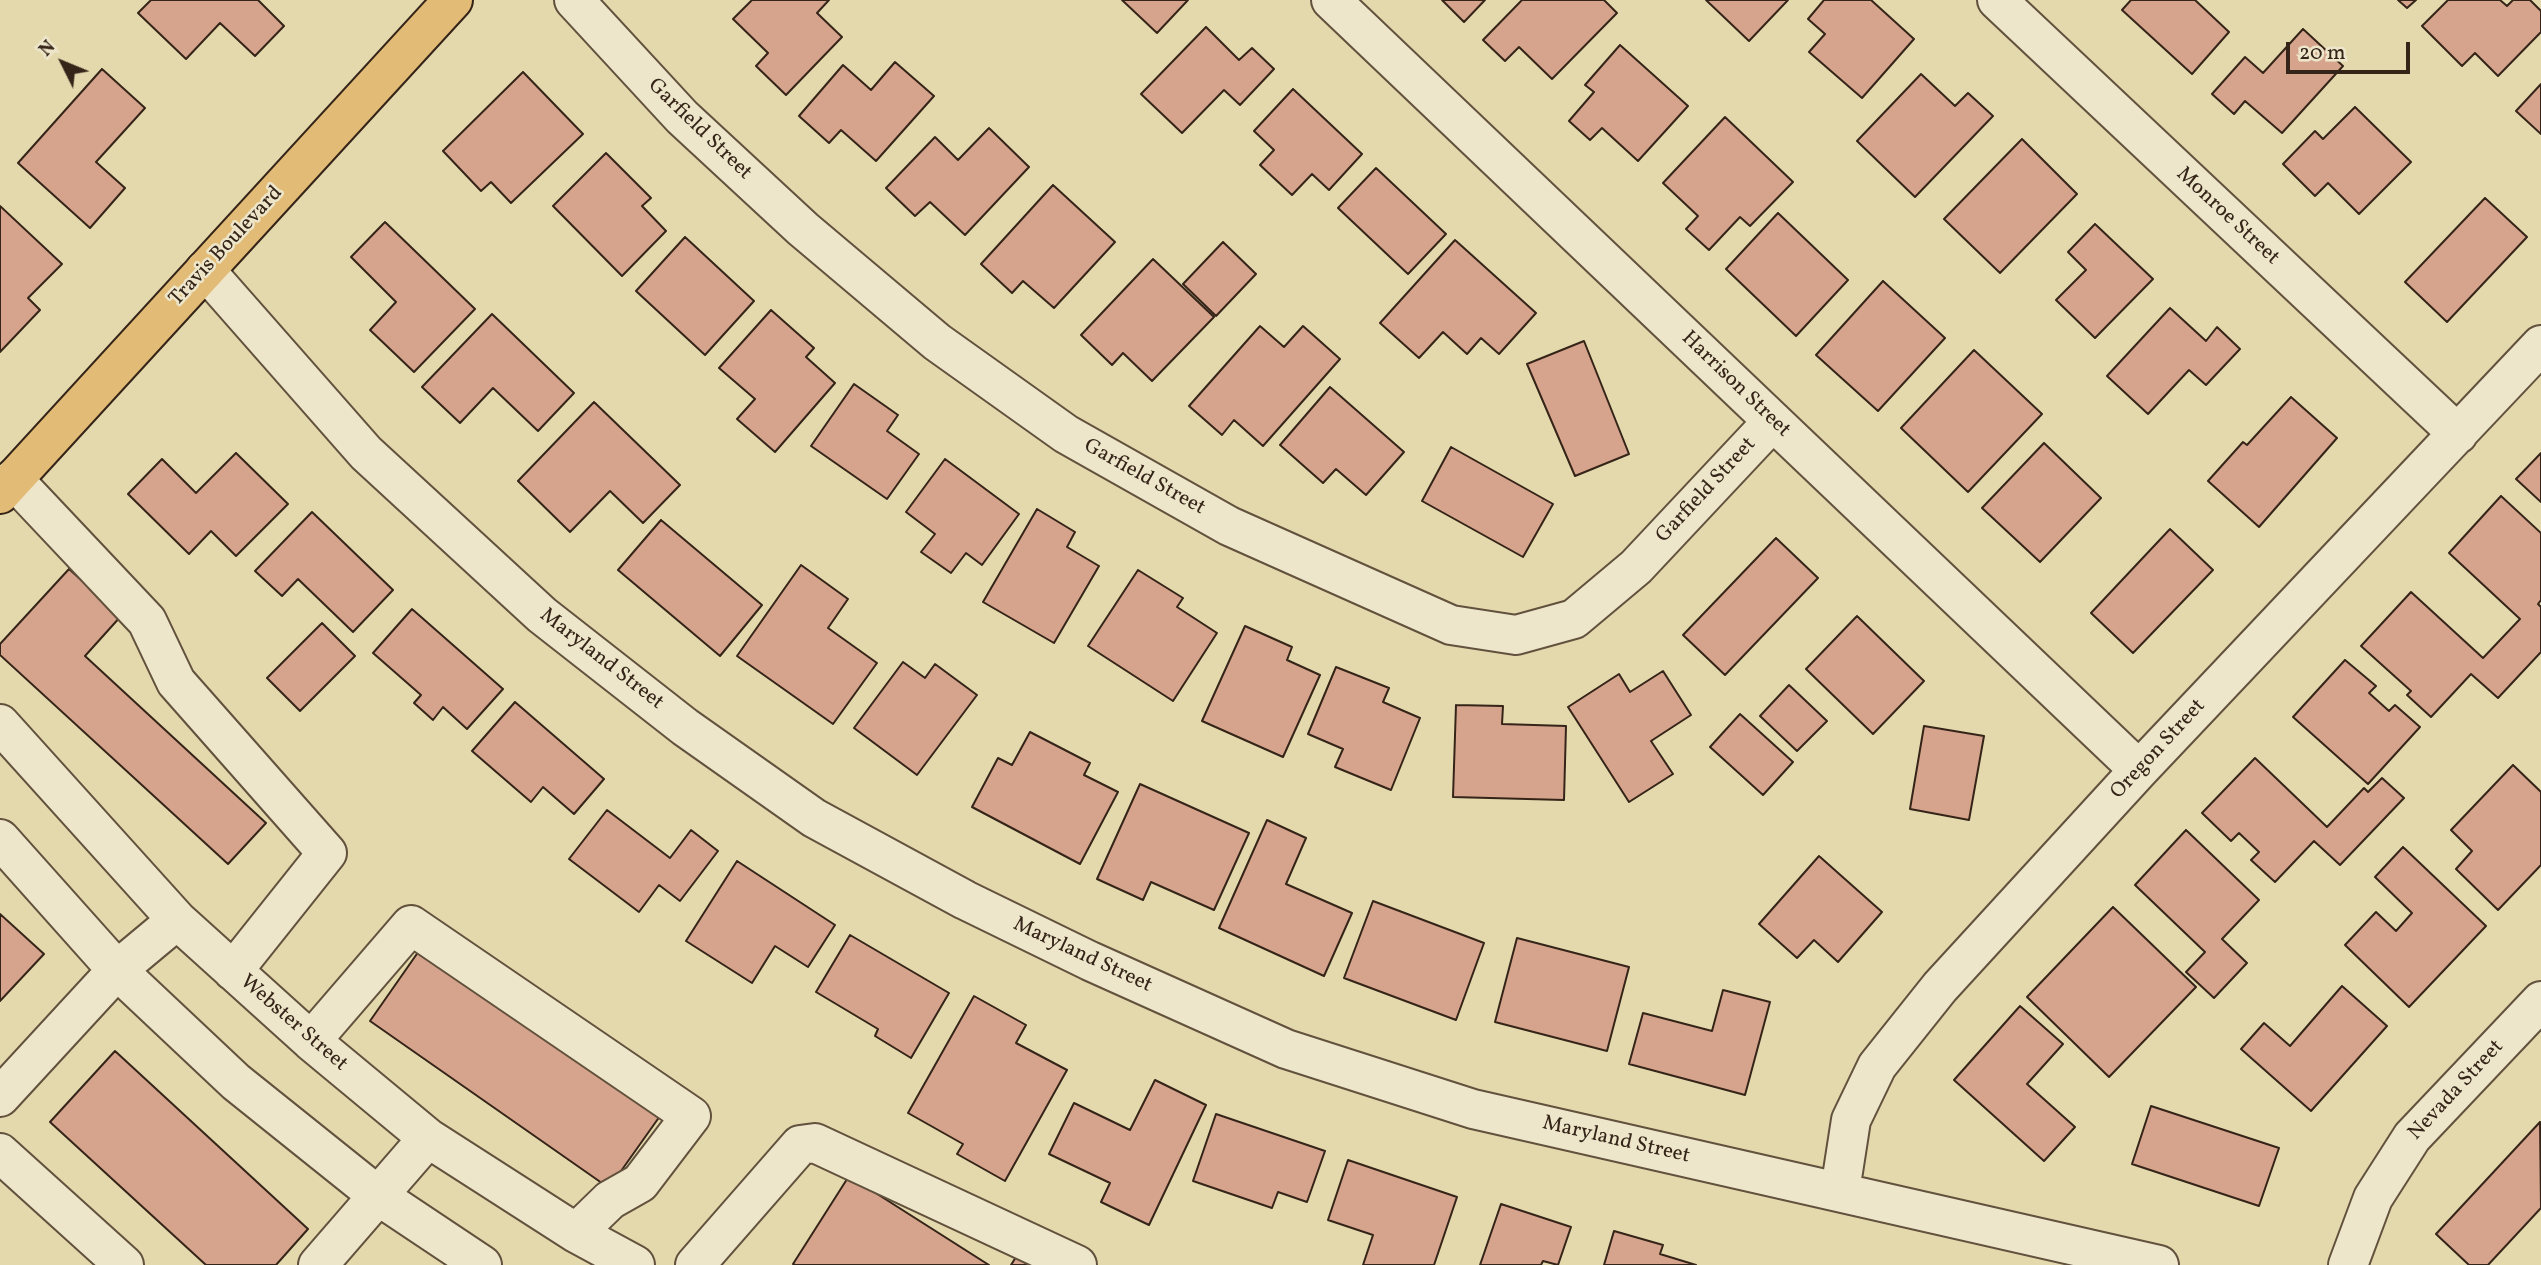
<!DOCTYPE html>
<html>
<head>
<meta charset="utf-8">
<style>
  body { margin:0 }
  #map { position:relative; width:2541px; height:1265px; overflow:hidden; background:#e4d8ad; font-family:Vollkorn,serif }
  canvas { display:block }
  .north { position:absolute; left:28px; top:28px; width:70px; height:70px; -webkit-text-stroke:5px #ede6ca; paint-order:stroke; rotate:313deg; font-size:19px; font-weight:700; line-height:28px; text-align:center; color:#352418 }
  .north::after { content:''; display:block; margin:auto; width:24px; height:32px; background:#352418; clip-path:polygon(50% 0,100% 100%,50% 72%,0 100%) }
  .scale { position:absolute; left:2286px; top:42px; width:124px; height:32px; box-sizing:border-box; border:4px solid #352418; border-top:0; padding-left:9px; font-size:21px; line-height:24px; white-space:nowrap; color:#352418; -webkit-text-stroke:5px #ede6ca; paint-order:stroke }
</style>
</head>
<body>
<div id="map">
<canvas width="2541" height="1265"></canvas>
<div class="north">N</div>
<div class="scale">20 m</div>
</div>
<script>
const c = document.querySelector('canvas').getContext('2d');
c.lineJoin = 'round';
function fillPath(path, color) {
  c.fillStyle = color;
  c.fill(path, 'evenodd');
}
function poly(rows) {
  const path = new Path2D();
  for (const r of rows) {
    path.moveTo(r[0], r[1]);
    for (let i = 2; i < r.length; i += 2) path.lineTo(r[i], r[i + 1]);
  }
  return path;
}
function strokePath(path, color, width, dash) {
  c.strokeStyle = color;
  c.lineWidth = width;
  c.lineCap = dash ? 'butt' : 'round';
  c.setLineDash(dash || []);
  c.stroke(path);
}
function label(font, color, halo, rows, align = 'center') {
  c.font = font + ' Vollkorn,serif';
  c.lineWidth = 5;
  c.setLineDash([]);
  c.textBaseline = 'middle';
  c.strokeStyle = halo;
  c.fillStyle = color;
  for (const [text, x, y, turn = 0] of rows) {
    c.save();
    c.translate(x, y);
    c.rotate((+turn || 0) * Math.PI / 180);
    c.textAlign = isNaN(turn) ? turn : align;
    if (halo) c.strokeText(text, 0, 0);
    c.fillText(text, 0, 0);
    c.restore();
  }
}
const building = poly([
  [151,0,258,0,284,26,255,56,220,23,186,59,138,13,151,0],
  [752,0,829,0,817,13,842,37,786,95,756,66,768,53,733,19,752,0],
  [1122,0,1188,0,1157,33,1122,0],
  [1442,0,1485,0,1464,22,1442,0],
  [1522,0,1604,0,1617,13,1552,79,1519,47,1505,61,1483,40,1522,0],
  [1706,0,1788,0,1749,41,1706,0],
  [1824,0,1871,0,1914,39,1862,98,1809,52,1825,34,1808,19,1824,0],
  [2131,0,2195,0,2229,32,2192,74,2122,10,2131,0],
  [2398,0,2416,0,2407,8,2398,0],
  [2448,0,2500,0,2507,6,2513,0,2530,0,2541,11,2541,32,2498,76,2475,53,2462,66,2422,26,2448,0],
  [1206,27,1239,60,1252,48,1274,69,1240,105,1224,90,1182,133,1141,94,1206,27],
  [2303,29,2343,66,2282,133,2245,101,2234,114,2212,94,2245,57,2263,73,2303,29],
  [1620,45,1688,106,1638,161,1602,128,1590,140,1569,121,1594,92,1585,85,1620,45],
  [895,62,934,96,876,161,841,130,829,143,799,116,843,65,871,90,895,62],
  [102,69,145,108,96,162,125,188,90,228,18,163,102,69],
  [523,72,583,134,511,203,491,182,481,191,443,151,523,72],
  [1921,74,1955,106,1968,93,1993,116,1915,197,1857,141,1921,74],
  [2541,84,2541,134,2516,111,2541,84],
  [1293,89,1362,154,1329,190,1312,174,1292,195,1260,165,1274,150,1254,131,1293,89],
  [2355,107,2411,162,2359,214,2328,183,2315,196,2283,164,2315,131,2323,139,2355,107],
  [1725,117,1793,182,1750,226,1740,217,1709,250,1686,229,1698,216,1663,183,1725,117],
  [989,128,1029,167,965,235,930,202,915,216,886,188,935,137,958,160,989,128],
  [2022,139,2077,194,2000,273,1944,219,2022,139],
  [606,153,651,198,642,206,666,231,622,276,553,206,606,153],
  [1376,168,1446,234,1408,274,1338,208,1376,168],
  [1053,185,1115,242,1054,308,1023,281,1012,293,981,264,1053,185],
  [2485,198,2527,237,2447,322,2405,282,2485,198],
  [0,206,62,264,28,298,40,310,0,352,0,206],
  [1778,213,1848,280,1796,336,1726,269,1778,213],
  [385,222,475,309,414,372,370,330,396,302,351,257,385,222],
  [2095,224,2153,279,2095,338,2056,300,2086,270,2068,252,2095,224],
  [685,237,754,301,705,355,636,291,685,237],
  [1455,240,1536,313,1499,354,1481,338,1467,354,1443,332,1419,358,1380,323,1455,240],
  [1223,242,1256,274,1216,316,1183,284,1223,242],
  [1153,259,1214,317,1152,381,1123,353,1112,365,1081,335,1153,259],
  [1883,281,1945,338,1878,411,1816,355,1883,281],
  [2170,308,2206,341,2217,327,2240,349,2206,385,2189,370,2148,414,2107,376,2170,308],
  [771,310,814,348,806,357,835,383,775,452,737,419,755,399,719,368,771,310],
  [492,314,574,393,538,431,493,388,460,423,422,387,492,314],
  [1260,326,1284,347,1303,326,1340,359,1263,446,1234,420,1222,435,1189,406,1260,326],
  [1584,341,1629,454,1575,476,1527,364,1584,341],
  [1974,350,2042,414,1968,492,1901,428,1974,350],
  [854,384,898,415,887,431,919,454,887,499,811,446,854,384],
  [1330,387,1404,452,1366,495,1336,469,1323,483,1280,445,1330,387],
  [2291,397,2337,438,2259,527,2208,481,2243,442,2247,445,2291,397],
  [594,402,680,485,643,523,610,491,570,532,518,481,594,402],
  [2044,443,2101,498,2040,562,1982,508,2044,443],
  [1451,447,1553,504,1523,557,1422,501,1451,447],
  [236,453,288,504,236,556,211,531,189,554,128,494,162,459,196,493,236,453],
  [2541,453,2541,502,2516,479,2541,453],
  [945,459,1019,514,982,565,966,553,951,573,921,552,935,534,906,512,945,459],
  [2501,496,2541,533,2541,600,2538,604,2541,607,2541,652,2498,698,2471,674,2431,717,2407,695,2411,691,2361,646,2411,592,2483,658,2520,619,2449,553,2501,496],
  [1037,509,1075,532,1067,547,1099,566,1054,643,983,602,1037,509],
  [312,512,393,590,353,632,298,579,282,596,255,571,312,512],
  [661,520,762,605,720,656,618,570,661,520],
  [2170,529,2213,570,2133,653,2091,613,2170,529],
  [1776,538,1818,578,1725,675,1683,635,1776,538],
  [801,565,848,599,828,628,877,663,833,724,737,656,801,565],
  [69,569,121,616,85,656,266,823,228,864,0,655,0,644,69,569],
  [1138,570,1183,598,1177,607,1217,633,1173,701,1088,646,1138,570],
  [412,609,503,689,467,729,443,707,433,720,414,703,421,695,373,653,412,609],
  [1857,616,1924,681,1873,734,1806,669,1857,616],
  [322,623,355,656,300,711,267,678,322,623],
  [1245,626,1292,647,1287,660,1320,675,1283,757,1202,721,1245,626],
  [2345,660,2376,686,2369,693,2389,711,2395,705,2420,727,2368,784,2293,717,2345,660],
  [903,662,925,678,935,664,977,695,917,775,854,728,903,662],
  [1336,667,1389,688,1383,702,1420,718,1391,790,1335,767,1343,749,1308,734,1336,667],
  [1663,671,1691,715,1651,741,1673,774,1629,802,1568,707,1619,674,1630,692,1663,671],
  [1789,685,1827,721,1797,751,1760,716,1789,685],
  [515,702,604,779,574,814,543,787,531,802,472,751,515,702],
  [1456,705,1503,706,1502,724,1566,726,1564,800,1453,797,1456,705],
  [1740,714,1793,762,1763,795,1710,747,1740,714],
  [1924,726,1984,736,1969,820,1910,809,1924,726],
  [1030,732,1090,763,1084,775,1118,792,1080,864,972,807,998,758,1012,765,1030,732],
  [2255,758,2327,827,2364,788,2368,792,2382,778,2404,798,2340,865,2314,841,2275,882,2251,860,2259,852,2239,833,2231,841,2202,813,2255,758],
  [2513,765,2541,792,2541,865,2498,910,2456,869,2472,851,2451,830,2513,765],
  [1140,784,1249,833,1214,910,1151,882,1143,900,1097,879,1140,784],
  [607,810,670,858,691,830,718,851,680,901,659,885,639,912,569,859,607,810],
  [1267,820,1306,838,1286,884,1352,913,1324,976,1219,928,1267,820],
  [2186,830,2259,900,2222,939,2247,963,2214,998,2186,972,2205,952,2135,885,2186,830],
  [2403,847,2486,926,2409,1007,2345,945,2376,912,2396,931,2412,913,2375,877,2403,847],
  [1819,856,1882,912,1838,962,1814,940,1797,958,1759,924,1819,856],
  [737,861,835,925,808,967,775,946,752,983,686,941,737,861],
  [1373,901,1484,943,1456,1020,1344,978,1373,901],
  [2113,907,2196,987,2109,1077,2027,997,2113,907],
  [0,914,44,954,0,1001,0,914],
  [850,935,949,993,911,1058,875,1036,878,1029,816,992,850,935],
  [1517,938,1629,967,1607,1051,1495,1022,1517,938],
  [421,948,660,1116,609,1188,370,1021,421,948],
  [2342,986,2387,1026,2311,1111,2241,1049,2264,1023,2290,1046,2342,986],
  [1723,990,1770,1002,1745,1095,1629,1064,1643,1013,1712,1031,1723,990],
  [974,996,1026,1025,1016,1043,1067,1070,1005,1181,957,1154,963,1144,908,1113,974,996],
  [2020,1006,2063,1044,2027,1084,2075,1127,2044,1161,1954,1080,2020,1006],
  [115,1051,308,1229,276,1265,206,1265,50,1122,115,1051],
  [1155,1080,1206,1105,1149,1225,1101,1202,1110,1183,1049,1154,1074,1103,1130,1130,1155,1080],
  [2151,1106,2279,1148,2259,1206,2132,1164,2151,1106],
  [1216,1114,1325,1151,1307,1202,1278,1192,1272,1208,1193,1181,1216,1114],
  [2540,1122,2541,1208,2488,1265,2469,1265,2436,1234,2540,1122],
  [1348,1160,1457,1197,1434,1265,1363,1265,1373,1235,1328,1220,1348,1160],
  [849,1176,989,1265,795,1265,793,1264,849,1176],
  [1501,1204,1571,1227,1558,1265,1543,1261,1541,1265,1480,1265,1501,1204],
  [1614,1231,1663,1245,1660,1254,1696,1265,1604,1265,1614,1231],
  [1016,1257,1029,1265,1011,1265,1016,1257]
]);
fillPath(building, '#d6a48c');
strokePath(building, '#352418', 2);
const minor = poly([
  [574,0,682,117,803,229,937,342,1066,434,1229,526,1451,625,1516,635,1574,619,1636,567,1773,421],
  [1331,0,2139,770],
  [1997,0,2458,434],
  [205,270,366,453,542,615,685,727,814,818,965,900,1090,961,1286,1049,1473,1109,2159,1265],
  [13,479,147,621,176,682,327,853,233,971],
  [0,724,177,920,311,1041,428,1138,576,1233,635,1265],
  [0,839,117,970,236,1082,377,1195,482,1265],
  [311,1041,411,925,691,1116,640,1183,610,1200,576,1233],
  [0,1097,117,970,177,920],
  [0,1153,124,1265],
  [1840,1191,1851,1120,1877,1066,1940,987,2139,770,2541,345],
  [318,1265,428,1138],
  [695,1265,800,1145,815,1143,1077,1265],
  [2348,1265,2373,1198,2412,1137,2541,1001]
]);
const major = poly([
  [0,494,453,0]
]);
strokePath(minor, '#61513d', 42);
strokePath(major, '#352418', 42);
strokePath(minor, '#ede6ca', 38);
strokePath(major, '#e2bc76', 38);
label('21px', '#352418', '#ede6ca', [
  ["Garfield Street",699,130,44],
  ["Monroe Street",2227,217,43],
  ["Travis Boulevard",227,247,-47],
  ["Harrison Street",1735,385,44],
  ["Garfield Street",1144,478,29],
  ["Garfield Street",1707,491,-47],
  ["Maryland Street",601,660,38],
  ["Oregon Street",2159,750,-47],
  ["Maryland Street",1082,956,25],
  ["Webster Street",293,1024,41],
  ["Nevada Street",2457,1091,-47],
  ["Maryland Street",1616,1141,13]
]);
</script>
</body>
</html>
